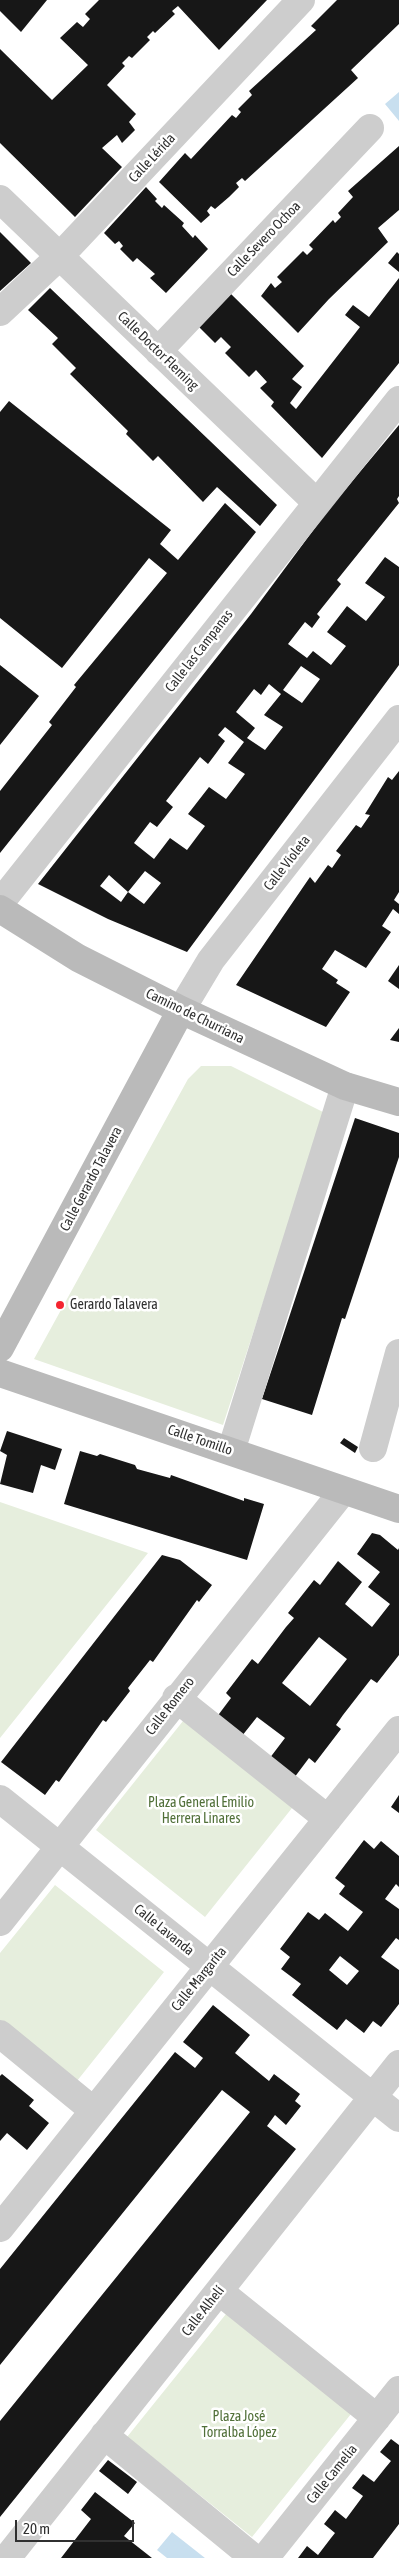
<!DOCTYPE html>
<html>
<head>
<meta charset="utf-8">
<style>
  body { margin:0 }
  #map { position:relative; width:399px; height:2558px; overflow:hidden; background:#fff; font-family:"Asap Condensed",sans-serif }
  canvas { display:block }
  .scale { position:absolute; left:15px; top:2520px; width:119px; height:22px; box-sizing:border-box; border:2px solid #303030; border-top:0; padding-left:6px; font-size:15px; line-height:18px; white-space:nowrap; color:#303030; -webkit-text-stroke:4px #fff; paint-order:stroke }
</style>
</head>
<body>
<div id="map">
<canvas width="399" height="2558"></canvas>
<div class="scale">20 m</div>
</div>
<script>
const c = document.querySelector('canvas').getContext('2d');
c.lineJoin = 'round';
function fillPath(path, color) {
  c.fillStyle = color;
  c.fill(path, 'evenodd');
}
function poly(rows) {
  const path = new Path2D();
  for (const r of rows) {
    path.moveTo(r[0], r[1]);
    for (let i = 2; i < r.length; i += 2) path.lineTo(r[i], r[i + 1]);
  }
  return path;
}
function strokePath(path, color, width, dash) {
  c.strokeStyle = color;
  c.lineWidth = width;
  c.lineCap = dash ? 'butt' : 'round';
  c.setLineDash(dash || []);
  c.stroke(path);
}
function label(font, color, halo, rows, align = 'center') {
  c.font = font + ' "Asap Condensed",sans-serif';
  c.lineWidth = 5;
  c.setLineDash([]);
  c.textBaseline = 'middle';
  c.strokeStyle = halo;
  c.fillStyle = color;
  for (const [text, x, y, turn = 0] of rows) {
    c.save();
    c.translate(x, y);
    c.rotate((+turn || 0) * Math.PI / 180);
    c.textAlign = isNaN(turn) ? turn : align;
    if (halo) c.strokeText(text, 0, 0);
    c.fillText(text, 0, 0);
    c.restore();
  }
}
fillPath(poly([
  [201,1066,231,1066,325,1113,223,1425,34,1359,188,1079],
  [0,1502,148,1553,0,1738],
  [195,1706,304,1793,205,1917,96,1830],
  [55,1885,164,1972,65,2096,0,2044,0,1953],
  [226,2314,351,2414,252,2537,127,2437]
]), '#e6eedd');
fillPath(poly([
  [399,92,399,121,385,104],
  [172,2532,205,2558,167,2558,157,2550]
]), '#c8dfef');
fillPath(poly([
  [0,0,47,0,21,32,0,11],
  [99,0,267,0,219,50,178,6,172,11,175,14,155,33,153,31,147,37,150,40,132,58,129,56,122,63,125,66,107,85,136,114,129,122,135,130,122,143,117,135,102,148,122,167,75,217,0,143,0,49,52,100,88,65,60,38,77,22,83,27,90,19,85,14],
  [337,0,399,0,399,24,351,70,358,78,245,181,242,178,236,183,239,187,229,197,215,209,211,206,207,211,210,215,201,223,159,182,185,153,191,159,232,115,236,118,241,112,238,109,252,95,249,91,316,30,311,26],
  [399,146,399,210,378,228,388,242,329,299,298,333,261,296,271,283,275,288,282,282,277,277,303,251,307,255,313,249,309,245,333,220,335,223,341,217,338,213,353,197,348,191],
  [146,187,157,199,155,201,162,208,164,205,184,223,182,226,193,238,195,235,208,249,166,293,150,278,155,274,137,258,133,262,120,249,123,246,119,241,115,244,104,233],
  [0,232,31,263,0,291],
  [397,252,399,254,399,272,388,263],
  [399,278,399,363,322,458,271,406,274,402,260,388,267,382,256,370,249,377,225,353,231,347,221,337,215,343,199,327,231,294,304,366,292,379,302,387,290,403,296,409,360,327,345,315,353,305,369,317],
  [50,288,277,505,260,526,217,487,203,502,158,456,153,461,126,434,128,431,70,374,76,368,52,344,58,338,28,310],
  [9,401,171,530,160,544,178,560,225,503,256,532,0,853,0,791,52,725,49,722,76,687,74,685,167,573,149,558,62,668,0,618,0,412],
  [399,425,399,496,397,499,399,503,337,580,341,584,317,614,320,617,312,628,305,622,288,644,307,658,313,651,331,665,346,646,327,632,347,606,366,621,385,597,365,583,385,557,399,567,399,665,187,952,108,919,38,884,251,614,329,509],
  [301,666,320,679,302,703,283,690],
  [269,684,281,694,264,715,283,727,265,750,247,738,255,728,236,712,254,689,261,695],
  [225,727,244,742,228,763,245,774,226,799,209,787,188,814,205,826,187,850,170,838,154,859,134,843,150,822,157,827,173,807,166,801,200,757,208,764,217,752,225,741,218,735],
  [145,871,161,883,144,904,128,892,121,902,100,886,109,875,128,892],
  [0,665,39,696,0,745],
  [399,771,399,892,394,900,399,904,399,914,393,909,382,926,391,932,366,968,335,950,322,969,338,980,336,983,350,992,326,1027,236,985,310,877,315,883,328,865,332,868,341,855,336,851,356,825,361,828,370,815,365,814,388,777,392,780],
  [399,965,399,989,388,981],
  [399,1028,399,1042,390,1040],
  [355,1118,399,1133,399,1157,345,1319,342,1318,312,1415,262,1399],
  [7,1431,62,1449,55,1470,41,1465,33,1493,0,1484,7,1455,0,1451],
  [344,1438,358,1447,355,1453,340,1443],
  [80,1451,97,1456,100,1454,135,1465,137,1469,170,1478,171,1475,244,1501,244,1498,264,1504,247,1560,64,1504],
  [372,1533,380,1535,398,1550,399,1548,399,1655,377,1683,371,1679,343,1715,336,1725,341,1729,315,1763,309,1758,291,1782,266,1763,285,1738,257,1717,238,1741,213,1722,231,1698,226,1693,252,1659,258,1664,286,1627,294,1618,288,1613,314,1580,320,1585,338,1561,362,1582,345,1604,372,1627,390,1604,368,1587,380,1572,357,1554],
  [319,1637,347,1659,310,1706,282,1683],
  [162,1555,180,1560,212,1585,199,1602,197,1600,153,1662,150,1660,128,1688,130,1691,106,1722,103,1720,59,1782,56,1780,45,1795,1,1762],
  [399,1795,399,1813,391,1807],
  [364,1840,374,1849,381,1841,399,1856,399,1887,396,1884,385,1899,399,1909,399,1940,396,1938,381,1957,399,1970,399,2004,381,2027,373,2021,364,2033,346,2019,337,2030,292,1995,301,1984,281,1969,290,1957,280,1949,308,1912,319,1920,325,1913,348,1931,363,1912,339,1894,345,1886,335,1878],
  [340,1956,359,1971,347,1985,329,1970],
  [213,2005,250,2035,235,2053,269,2081,274,2074,300,2094,295,2101,301,2106,286,2125,275,2115,267,2126,296,2149,0,2517,0,2421,250,2112,222,2090,0,2365,0,2269,175,2052,195,2068,203,2058,183,2042],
  [2,2074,34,2100,29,2106,49,2123,27,2150,7,2133,0,2141,0,2076],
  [391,2439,399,2445,399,2524,373,2558,298,2558,307,2546,318,2555,331,2538,335,2533,324,2524,335,2510,346,2519,363,2496,352,2488,363,2474,374,2482,386,2467,391,2461,380,2452],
  [108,2460,137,2482,128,2494,99,2471],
  [95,2492,135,2523,124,2536,152,2558,61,2558,91,2519,81,2510]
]), '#171717');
strokePath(poly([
  [0,199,317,503],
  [0,312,60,256,301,0],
  [158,351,370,128],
  [0,903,399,400],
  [181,1010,211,960,399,719],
  [373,1448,399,1353],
  [231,1451,345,1086],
  [176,1698,328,1819],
  [0,1799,399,2118],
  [0,1922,343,1491],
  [0,2034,94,2111],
  [0,2228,399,1730],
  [219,2291,377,2418],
  [104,2435,254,2558],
  [7,2558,399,2064],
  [265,2558,399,2390]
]), '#cdcdcd', 28);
strokePath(poly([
  [0,909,78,958,181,1010,345,1086,399,1102],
  [0,1348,181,1010],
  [0,1373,399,1509]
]), '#bababa', 28);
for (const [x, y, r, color] of [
  [60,1305,5,"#f4252f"]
]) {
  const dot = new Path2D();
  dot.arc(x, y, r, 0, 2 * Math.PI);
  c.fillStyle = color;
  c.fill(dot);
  strokePath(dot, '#fff', 2);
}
label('14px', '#303030', '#fff', [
  ["Calle Lérida",152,158,-47],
  ["Calle Severo Ochoa",264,239,-46],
  ["Calle Doctor Fleming",158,351,44],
  ["Calle las Campanas",199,651,-52],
  ["Calle Violeta",287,863,-52],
  ["Camino de Churriana",195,1016,26],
  ["Calle Gerardo Talavera",91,1179,-62],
  ["Calle Tomillo",200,1440,19],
  ["Calle Romero",170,1706,-52],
  ["Calle Lavanda",164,1930,39],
  ["Calle Margarita",199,1979,-51],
  ["Calle Alhelí",203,2311,-52],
  ["Calle Camelia",332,2474,-51]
]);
label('14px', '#303030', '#fff', [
  ["Gerardo Talavera",70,1305]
], 'left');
label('14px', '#517039', '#fff', [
  ["Plaza General Emilio",201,1803],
  ["Herrera Linares",201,1819],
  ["Plaza José",239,2417],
  ["Torralba López",239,2433]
]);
</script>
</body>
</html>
